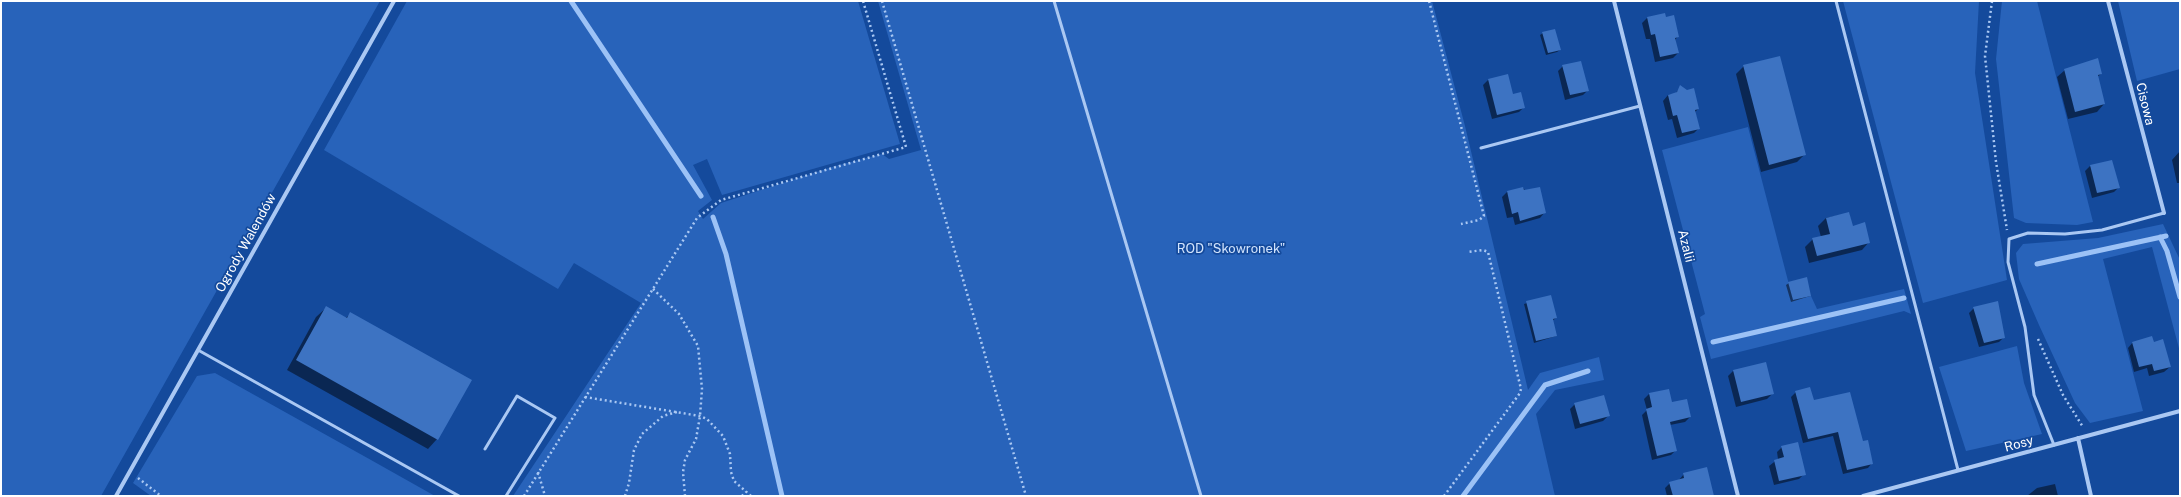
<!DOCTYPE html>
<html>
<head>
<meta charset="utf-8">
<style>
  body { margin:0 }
  #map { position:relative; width:2181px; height:497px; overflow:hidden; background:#144a9c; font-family:"Public Sans",sans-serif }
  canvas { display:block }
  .frame { position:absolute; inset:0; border:2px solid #fff; pointer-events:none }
</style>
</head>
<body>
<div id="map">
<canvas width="2181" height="497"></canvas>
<div class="frame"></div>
</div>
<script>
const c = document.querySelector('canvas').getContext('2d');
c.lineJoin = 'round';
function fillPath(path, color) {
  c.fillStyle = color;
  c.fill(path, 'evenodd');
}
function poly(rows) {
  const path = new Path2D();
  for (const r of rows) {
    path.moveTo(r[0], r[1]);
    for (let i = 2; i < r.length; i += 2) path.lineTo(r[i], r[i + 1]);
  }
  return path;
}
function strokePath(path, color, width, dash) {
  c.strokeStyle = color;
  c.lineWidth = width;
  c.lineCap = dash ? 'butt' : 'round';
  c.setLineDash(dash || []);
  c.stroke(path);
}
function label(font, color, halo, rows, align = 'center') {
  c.font = font + ' "Public Sans",sans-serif';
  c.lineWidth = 3.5;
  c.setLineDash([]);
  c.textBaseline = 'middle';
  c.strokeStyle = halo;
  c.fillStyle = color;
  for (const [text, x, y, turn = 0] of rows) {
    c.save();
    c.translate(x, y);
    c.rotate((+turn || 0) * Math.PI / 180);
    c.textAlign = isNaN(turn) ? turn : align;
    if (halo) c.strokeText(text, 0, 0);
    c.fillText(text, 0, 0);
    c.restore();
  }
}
fillPath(poly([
  [1,1,380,1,101,496,1,496],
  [407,1,858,1,900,144,722,195,707,159,693,165,712,200,698,211,703,219,721,203,832,167,878,155,882,154,889,159,921,150,878,1,1432,1,1465,126,1528,390,1540,373,1599,357,1604,380,1555,390,1536,414,1555,496,513,496,641,303,574,263,558,289,324,150],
  [1843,1,1979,1,1975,73,2007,280,1923,303],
  [2002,1,2037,1,2093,222,2077,225,2026,223,2014,218,1996,59],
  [2118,1,2180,1,2180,69,2137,81],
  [1748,127,1793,300,1811,296,1817,309,1904,289,1911,314,1904,311,1711,359,1700,317,1705,314,1662,150],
  [2163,224,2180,260,2180,352,2152,247,2103,259,2143,411,2090,423,2075,403,2039,325,2019,279,2016,253,2023,244,2098,238],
  [2017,346,2024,383,2042,434,1966,451,1939,367],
  [215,373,371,460,435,496,151,496,133,483,197,376]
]), '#2863ba');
fillPath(poly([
  [1647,18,1678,36,1675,40,1678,53,1673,58,1655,62,1650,39,1646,39,1642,23],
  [1543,33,1560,50,1557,52,1546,55,1540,35],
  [1563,66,1588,90,1583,95,1565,100,1558,71],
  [1744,66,1804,155,1797,162,1761,172,1736,74],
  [2065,70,2101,74,2097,77,2104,104,2097,112,2068,119,2057,77],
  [1507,75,1512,96,1524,107,1519,112,1492,119,1483,85,1488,80],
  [1681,87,1698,109,1695,112,1699,128,1694,133,1677,138,1672,119,1668,120,1663,101,1668,95,1675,94],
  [2180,151,2180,183,2177,183,2172,160],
  [2090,166,2119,187,2114,192,2092,198,2085,171],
  [1523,188,1545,212,1540,218,1515,225,1513,217,1507,218,1502,197,1507,192],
  [1849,213,1852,227,1869,242,1862,250,1809,263,1805,247,1813,239,1821,237,1818,226,1826,218],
  [1789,283,1810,296,1791,302,1786,285],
  [1550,296,1556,318,1552,321,1556,336,1534,343,1524,304],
  [326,308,345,319,351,313,437,439,428,449,287,370,316,317],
  [1974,308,2004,337,1999,342,1979,347,1969,313],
  [2133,342,2153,343,2170,367,2164,372,2149,376,2147,368,2134,372,2128,348],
  [1733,371,1772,394,1767,399,1736,407,1728,376],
  [1796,392,1813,402,1862,442,1872,463,1868,468,1843,474,1833,436,1803,443,1791,397],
  [1649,394,1672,403,1690,417,1685,422,1670,425,1676,450,1671,455,1652,460,1642,415,1647,410,1644,399],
  [1575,404,1608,416,1603,421,1575,429,1570,409],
  [1782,447,1804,474,1799,479,1774,485,1769,466,1778,459,1777,452],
  [1684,474,1713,496,1667,496,1665,488,1670,483,1679,480],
  [2055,484,2058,496,2027,496,2037,488]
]), '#0007');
strokePath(poly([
  [571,1,701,196],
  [713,217,726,254,782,496],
  [2160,237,2167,251,2180,297],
  [2037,264,2166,236],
  [1713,342,1904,298],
  [1463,496,1545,385,1588,371]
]), '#9cc2f6', 5);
fillPath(poly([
  [1665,13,1666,17,1674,15,1679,37,1675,38,1679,53,1660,57,1655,34,1651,35,1647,17],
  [1555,29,1561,50,1548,53,1542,32],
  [1780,56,1806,155,1769,165,1743,65],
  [2098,58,2102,74,2098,75,2105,104,2075,112,2064,69],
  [1581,61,1589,91,1570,95,1562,65],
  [1508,74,1513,94,1521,92,1525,108,1497,115,1488,79],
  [1680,85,1687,90,1694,88,1699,109,1695,110,1700,129,1682,133,1677,115,1673,116,1668,95,1677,92],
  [2112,160,2120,188,2097,193,2090,165],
  [1523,187,1524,190,1540,187,1546,213,1520,221,1518,212,1512,214,1507,191],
  [1849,212,1853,226,1865,222,1870,243,1817,256,1812,238,1830,234,1826,218],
  [1807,277,1811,296,1793,300,1788,282],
  [1551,295,1557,318,1553,319,1557,336,1536,341,1526,301],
  [1998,301,2005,338,1984,343,1973,307],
  [326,306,347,318,350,312,472,380,438,440,296,360],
  [2152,336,2154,342,2163,339,2171,367,2154,371,2152,364,2139,367,2132,342],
  [1766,362,1774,394,1741,402,1733,370],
  [1810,387,1814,400,1850,392,1863,441,1868,440,1873,464,1847,470,1838,432,1808,439,1795,391],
  [1669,389,1672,402,1687,399,1691,417,1670,422,1677,451,1657,456,1646,409,1652,407,1649,393],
  [1604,395,1610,416,1580,424,1574,403],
  [1798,442,1806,475,1779,481,1774,460,1784,457,1781,446],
  [1707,467,1714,496,1673,496,1669,482,1684,478,1683,473]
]), '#3d73c2');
strokePath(poly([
  [882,1,1026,496],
  [1429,1,1484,216,1479,220,1461,224],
  [1992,1,1985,56,1996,162,2007,230],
  [653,289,679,314,698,346,702,389,700,416,696,439,685,460,683,472,685,496],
  [2038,339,2063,395,2083,427],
  [585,397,700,416,707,419,723,436,730,454,731,472,734,481,751,496],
  [538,472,545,496],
  [138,478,161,496],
  [524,496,697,218,721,200,906,147,863,1],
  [625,496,629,483,634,450,642,434,663,416,677,412],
  [742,496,746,492],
  [1444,496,1520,393,1521,389,1488,252,1483,250,1468,252]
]), '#aac8f3', 2.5, [2, 3]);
strokePath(poly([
  [1054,1,1201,496],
  [1836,1,1958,470],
  [1481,148,1640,106],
  [198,350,459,496],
  [2054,445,2034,395,2025,327,2008,262,2009,239,2028,233,2065,234,2102,230,2164,213],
  [485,449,517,396,555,418,506,496]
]), '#aac8f3', 3);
strokePath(poly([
  [1614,1,1738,496],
  [2108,1,2164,213],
  [2078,438,2091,496],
  [116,496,394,1],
  [1863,496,2180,411]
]), '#aac8f3', 4);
label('13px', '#fff', '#144a9c', [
  ["Cisowa",2145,104,76],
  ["Ogrody Walendów",246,243,-61],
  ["Azalii",1686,246,76],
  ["Rosy",2019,444,-15]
]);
label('13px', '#d2e4fd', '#144a9c', [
  ["ROD \"Skowronek\"",1231,249]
]);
</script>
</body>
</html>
